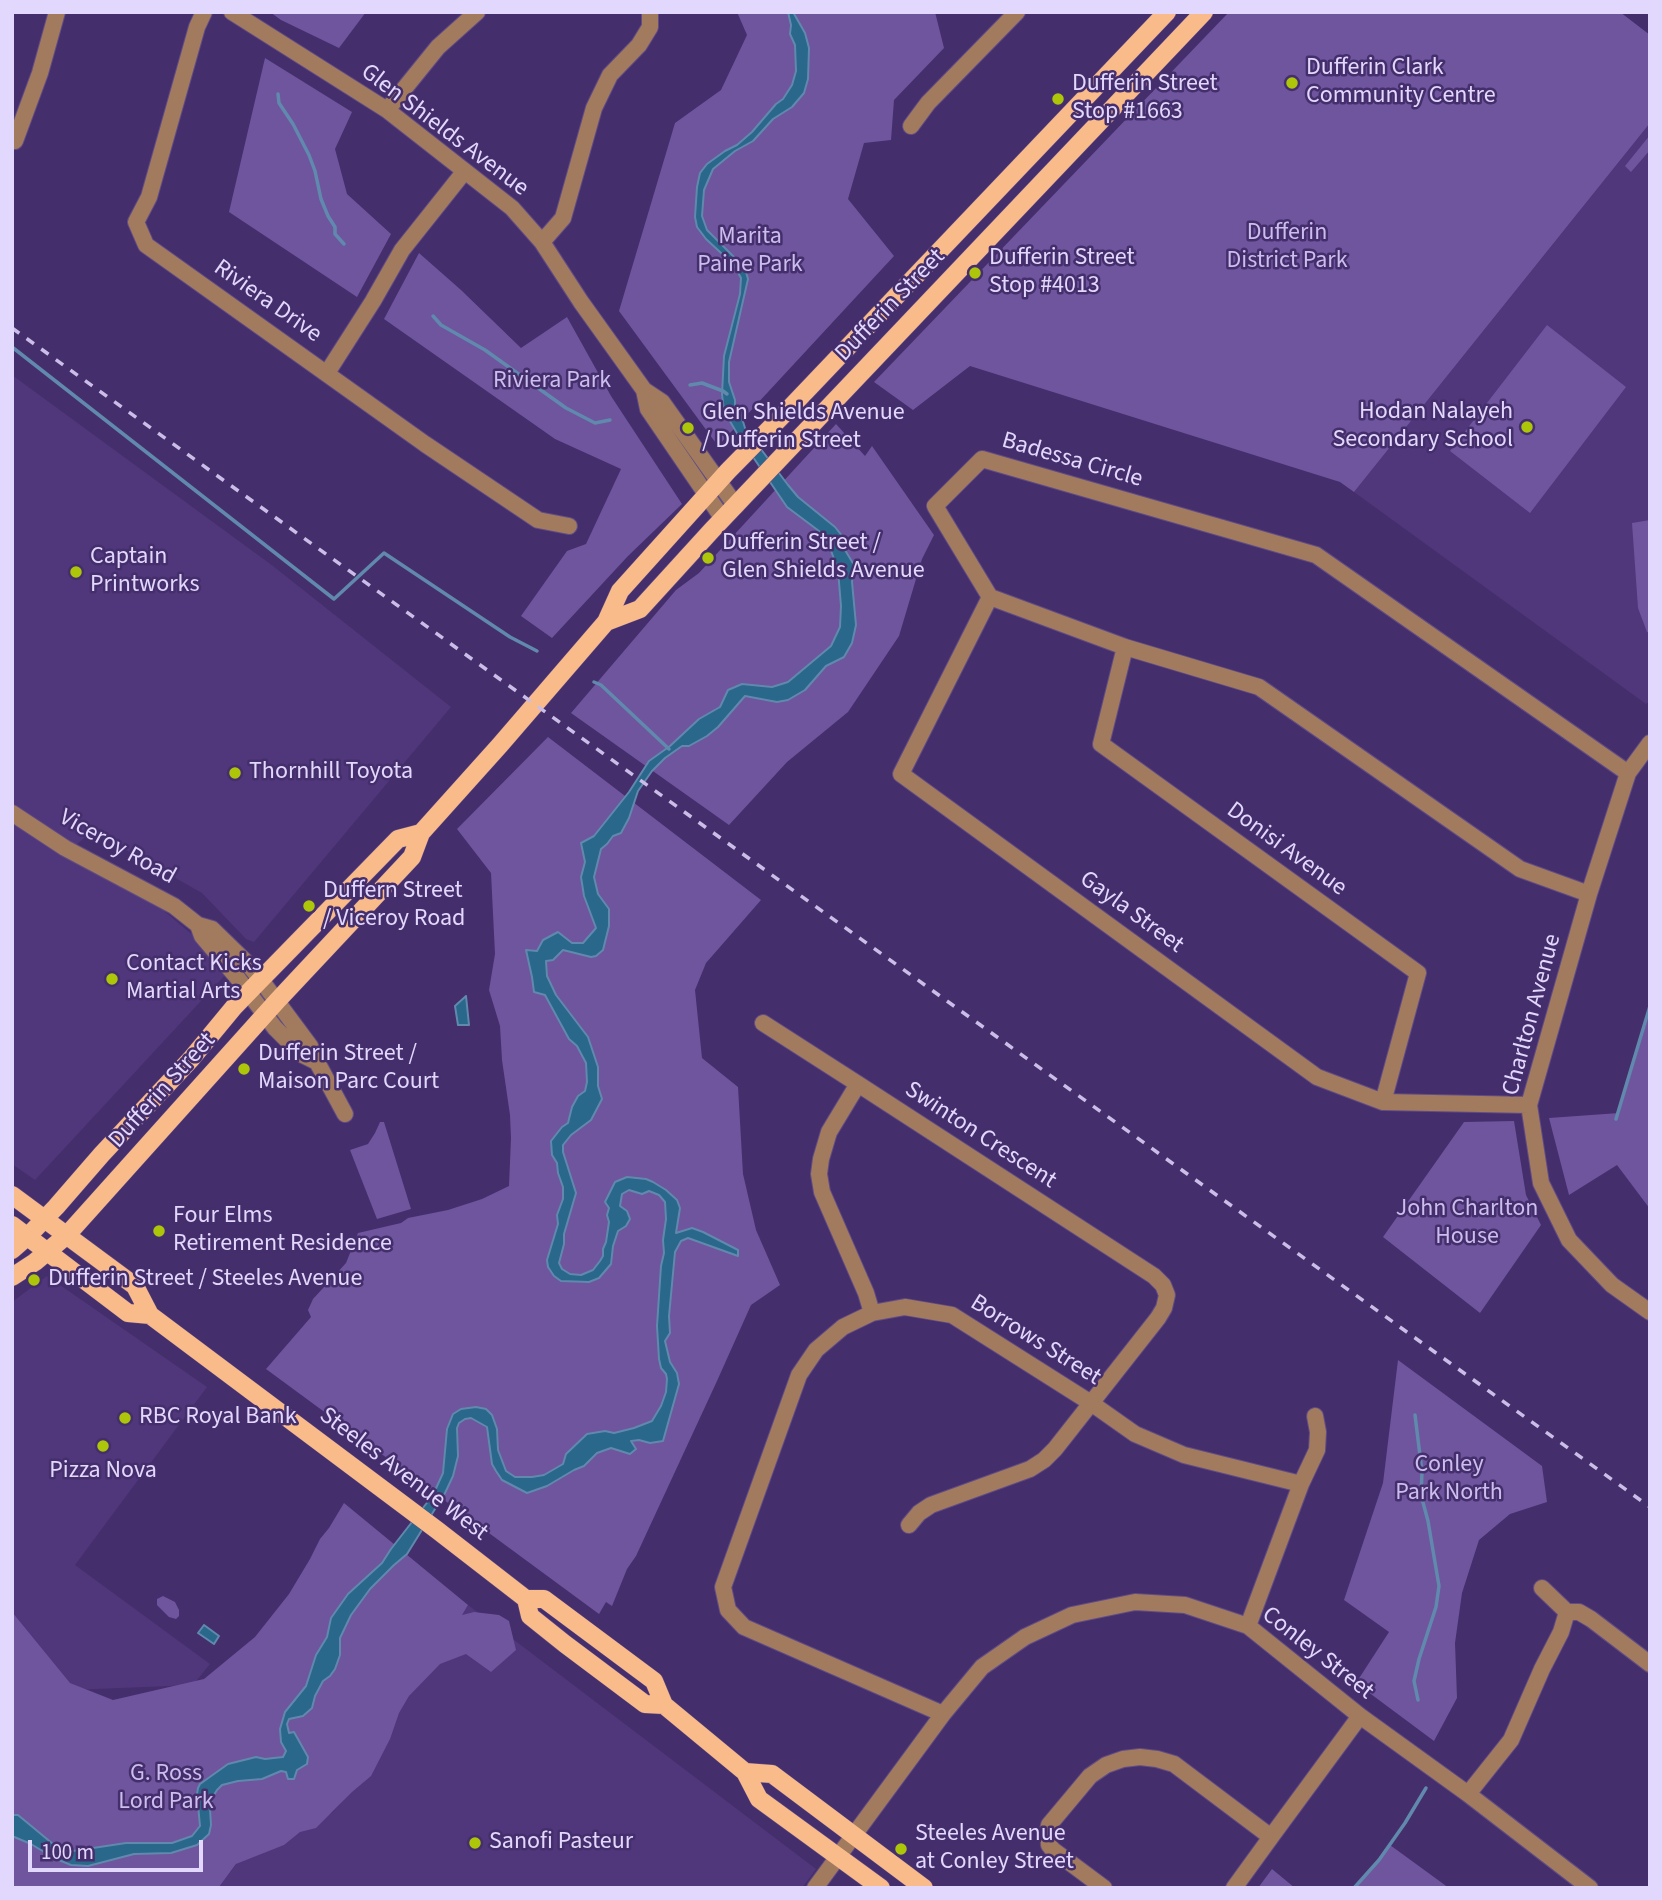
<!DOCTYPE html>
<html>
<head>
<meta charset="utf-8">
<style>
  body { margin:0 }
  #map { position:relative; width:1662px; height:1900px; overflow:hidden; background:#452e6c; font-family:"Source Sans 3",sans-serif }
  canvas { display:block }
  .frame { position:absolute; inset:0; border:14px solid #e2d7fd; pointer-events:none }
  .scale { position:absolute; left:28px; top:1840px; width:175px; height:32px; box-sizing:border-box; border:4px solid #e2d7fd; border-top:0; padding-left:9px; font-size:21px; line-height:24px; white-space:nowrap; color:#e2d7fd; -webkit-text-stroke:5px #452e6c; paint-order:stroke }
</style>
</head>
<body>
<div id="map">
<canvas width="1662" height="1900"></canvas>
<div class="frame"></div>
<div class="scale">100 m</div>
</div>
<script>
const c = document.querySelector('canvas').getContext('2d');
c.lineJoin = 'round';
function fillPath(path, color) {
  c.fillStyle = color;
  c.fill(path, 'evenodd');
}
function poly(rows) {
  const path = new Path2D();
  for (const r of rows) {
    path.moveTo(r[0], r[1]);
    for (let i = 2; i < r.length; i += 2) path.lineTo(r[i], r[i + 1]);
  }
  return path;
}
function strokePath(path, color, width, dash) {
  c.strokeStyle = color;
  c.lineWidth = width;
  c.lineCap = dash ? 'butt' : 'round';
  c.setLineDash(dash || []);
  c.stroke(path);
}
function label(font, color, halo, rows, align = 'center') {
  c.font = font + ' "Source Sans 3",sans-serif';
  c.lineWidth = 5;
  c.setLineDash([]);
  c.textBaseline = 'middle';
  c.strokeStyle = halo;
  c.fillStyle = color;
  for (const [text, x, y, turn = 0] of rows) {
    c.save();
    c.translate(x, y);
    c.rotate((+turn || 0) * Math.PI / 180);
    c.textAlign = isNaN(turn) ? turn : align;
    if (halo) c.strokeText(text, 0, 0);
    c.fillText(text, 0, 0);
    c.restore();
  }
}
fillPath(poly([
  [1650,123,1650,701,1646,704,1354,492],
  [12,375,273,566,451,707,254,942,246,939,202,893,92,831,64,856,163,910,202,943,226,974,35,1180,12,1164],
  [47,1276,207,1387,75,1565,210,1664,193,1685,71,1690,12,1616,12,1302],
  [468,1605,816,1869,802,1888,218,1888,242,1857,332,1813,351,1792,376,1747]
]), '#50377b');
fillPath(poly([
  [270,12,366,12,339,48,281,20],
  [737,12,935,12,944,48,894,100,891,140,864,143,848,199,894,256,718,446,619,311,675,123,721,90,747,35],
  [1229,12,1620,12,1650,35,1650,123,1354,492,1340,482,970,366,913,410,874,382],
  [265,58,352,112,335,149,347,194,391,234,357,297,229,212],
  [1650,135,1650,150,1631,172,1625,166],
  [419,253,461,290,521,348,567,317,611,396,682,504,628,556,552,638,521,616,567,551,586,544,621,469,555,439,384,319],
  [1547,325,1626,387,1530,513,1450,451],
  [836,424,865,456,872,446,934,535,922,559,899,636,848,712,787,762,729,825,571,713,676,590,699,573],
  [1650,520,1650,633,1647,632,1638,608,1632,523],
  [548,737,761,900,706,963,695,990,702,1058,738,1087,743,1174,756,1230,780,1285,751,1305,717,1381,636,1556,627,1569,612,1606,606,1602,599,1614,266,1369,311,1317,308,1310,313,1299,346,1263,358,1233,401,1223,408,1218,448,1210,482,1199,509,1186,511,1138,510,1115,502,1060,500,1026,489,990,495,954,491,873,457,829],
  [1650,1011,1650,1209,1617,1165,1569,1195,1549,1118,1619,1113],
  [1514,1121,1526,1195,1541,1225,1480,1313,1383,1237,1464,1122],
  [380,1122,384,1122,411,1209,377,1219,350,1150,368,1144,375,1133],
  [1398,1360,1542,1466,1547,1502,1510,1514,1479,1540,1462,1593,1455,1643,1457,1698,1434,1741,1356,1683,1389,1632,1344,1600,1383,1483],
  [344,1503,468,1605,462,1615,474,1612,499,1615,509,1621,516,1650,491,1672,466,1654,440,1664,409,1696,399,1713,390,1739,371,1776,352,1792,316,1828,300,1832,284,1845,236,1864,219,1887,12,1888,12,1612,70,1683,113,1700,204,1679,255,1637,289,1594,310,1559,320,1539,329,1528],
  [163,1596,175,1602,179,1610,179,1616,176,1619,169,1617,157,1605,157,1599],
  [1390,1845,1449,1888,1356,1888],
  [1272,1869,1295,1888,1258,1888]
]), '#6e559e');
const water = poly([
  [788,12,793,12,805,33,809,48,808,79,804,93,792,107,773,119,753,141,735,151,713,169,704,190,702,216,707,230,736,259,746,272,748,279,729,362,729,382,735,400,735,406,741,415,745,428,788,485,798,497,835,527,843,537,845,550,854,565,852,582,856,625,852,643,844,657,826,666,805,690,788,700,777,702,745,696,718,727,707,736,689,746,682,746,665,758,652,771,638,791,629,818,621,833,613,836,607,844,601,849,594,877,598,894,609,909,609,926,603,950,596,956,591,957,563,950,553,960,546,961,547,976,556,995,588,1037,598,1067,598,1086,602,1099,591,1120,571,1135,563,1145,563,1152,576,1193,564,1234,564,1244,559,1263,562,1269,570,1274,581,1275,593,1270,600,1261,603,1256,603,1249,606,1242,609,1222,607,1215,609,1208,605,1202,615,1182,627,1177,646,1179,653,1182,666,1190,677,1200,680,1208,676,1233,692,1228,703,1232,738,1250,738,1256,688,1238,681,1241,675,1252,669,1316,670,1333,665,1341,670,1362,677,1373,679,1384,663,1441,650,1443,639,1440,631,1441,636,1449,630,1454,611,1448,597,1453,584,1466,574,1470,547,1486,527,1493,502,1480,496,1471,492,1464,487,1427,471,1418,465,1419,459,1423,457,1428,458,1456,453,1476,445,1493,407,1554,394,1565,370,1589,351,1615,340,1638,340,1655,335,1669,330,1676,323,1681,315,1696,312,1708,303,1716,289,1719,287,1724,289,1733,294,1732,308,1757,307,1764,297,1770,294,1779,288,1779,286,1772,281,1771,262,1779,238,1781,222,1785,217,1790,212,1798,210,1809,211,1825,209,1834,197,1845,171,1853,134,1854,88,1866,71,1865,54,1858,31,1844,12,1836,12,1815,18,1815,59,1849,64,1850,73,1851,126,1843,172,1843,192,1836,200,1826,197,1794,198,1788,200,1784,228,1764,256,1757,265,1759,283,1757,286,1751,281,1742,280,1729,285,1712,306,1686,316,1655,327,1637,331,1618,348,1594,382,1563,391,1549,433,1495,443,1473,447,1429,453,1414,461,1409,476,1407,486,1409,492,1415,497,1429,498,1450,506,1471,515,1477,532,1477,544,1475,563,1464,566,1454,587,1434,605,1431,614,1433,634,1428,652,1421,661,1406,666,1392,667,1379,666,1374,661,1368,659,1359,657,1326,661,1266,664,1253,663,1240,666,1219,665,1202,659,1195,649,1191,642,1194,629,1190,622,1194,620,1206,627,1211,630,1219,626,1226,618,1231,613,1246,611,1264,599,1278,589,1282,561,1281,554,1276,548,1267,547,1260,558,1224,557,1215,563,1199,563,1187,558,1173,557,1163,552,1155,551,1141,562,1127,568,1123,572,1107,578,1096,585,1091,587,1082,586,1063,577,1046,569,1039,545,995,534,992,532,977,526,950,537,951,543,940,558,932,572,943,583,943,596,928,584,896,581,877,585,862,581,843,594,836,629,792,649,761,670,746,699,719,720,707,728,690,742,684,772,687,788,682,831,646,840,627,841,606,838,570,829,545,819,531,787,507,738,435,724,411,722,394,724,356,740,294,741,278,734,265,706,239,697,227,695,217,697,187,700,173,707,164,725,151,737,145,752,132,776,104,783,99,792,85,796,71,795,45,790,34,791,25,788,12],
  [466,996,469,1025,458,1025,455,1006,466,996],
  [204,1625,219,1636,214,1644,198,1633,204,1625]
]);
fillPath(water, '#29678b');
strokePath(water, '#6089ad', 2);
strokePath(poly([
  [278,94,279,103,293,124,309,155,315,171,321,199,328,216,335,227,335,234,344,244],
  [433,316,441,325,485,350,566,408,595,423,610,420],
  [12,347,334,599,384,553,510,637,537,651],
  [690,385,702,383,723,391,727,394],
  [594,682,601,685,669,749],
  [1616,1119,1650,1006],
  [1415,1415,1422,1472,1421,1495,1428,1521,1439,1586,1436,1607,1419,1659,1414,1681,1418,1700],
  [1354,1888,1379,1860,1405,1823,1426,1788]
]), '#6089ad', 3.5);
const minor = poly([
  [204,12,197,27,149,197,136,222,146,245,425,444,538,520,569,526],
  [232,12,387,110,512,208,542,242,581,302,644,390,662,402,736,506],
  [387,110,438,47,477,12],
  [911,126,928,103,1017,12],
  [15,141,40,73,57,12],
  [542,242,563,218,594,108,610,75,639,45,650,27,650,12],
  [327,373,373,301,402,250,464,172],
  [644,390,648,409,723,519],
  [990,597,901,774,1317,1077,1383,1102,1529,1105],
  [1125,647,1101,744,1418,973,1383,1102],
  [1650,743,1628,773,1589,894,1529,1105,1541,1183,1569,1240,1612,1285,1650,1312],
  [12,813,65,848,174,906,198,925,212,929,248,964,261,980,310,1046,317,1062,345,1114],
  [1589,894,1520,869,1259,687,1125,647,990,597,935,506,982,459,1316,555,1628,773],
  [198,925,202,936,236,976,275,1028,301,1054,317,1062],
  [763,1023,858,1084],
  [872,1313,866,1293,822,1192,819,1174,821,1159,829,1132,858,1084,1154,1276,1163,1285,1167,1295,1164,1308,1158,1318,1055,1449,1044,1460,1030,1469,931,1505,919,1513,909,1525],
  [1301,1484,1317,1450,1318,1432,1315,1416],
  [1542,1588,1567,1612],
  [943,1714,744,1627,728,1610,723,1587,799,1375,816,1350,843,1327,872,1313,905,1307,952,1315,1091,1403,1135,1434,1184,1455,1301,1484,1248,1626],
  [1468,1794,1511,1740,1542,1669,1561,1632,1567,1612,1579,1612,1591,1619,1650,1664],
  [1271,1837,1360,1716],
  [815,1888,943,1714,982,1667,1025,1637,1072,1615,1135,1602,1185,1605,1248,1626,1360,1716,1468,1794,1590,1888],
  [1104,1888,1053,1850,1049,1845,1048,1831,1049,1825,1090,1776,1106,1765,1123,1759,1140,1757,1157,1759,1174,1764,1271,1837,1234,1888]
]);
const major = poly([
  [606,622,640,609,712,530,1204,12],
  [12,1195,135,1286,150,1315,437,1530,526,1599,530,1616,565,1644,645,1704,664,1705],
  [12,1225,128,1313,150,1315],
  [12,1250,28,1236,56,1207,102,1154,191,1059,234,1007,398,839,421,833],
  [12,1277,35,1262,67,1235,277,1001,412,857,421,833,500,745,606,622,620,591,728,471,787,411,1167,12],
  [526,1599,544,1599,654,1681,664,1705,745,1772,759,1799,881,1888],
  [745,1772,772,1774,924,1888]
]);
strokePath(minor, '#614c86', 18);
strokePath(major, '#614c86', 19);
strokePath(minor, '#a27b5e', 16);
strokePath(major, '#fabb8b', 18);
strokePath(poly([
  [12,328,1650,1507]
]), '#cabde7', 3.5, [9, 9]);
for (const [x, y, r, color] of [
  [1292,83,7,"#aec60a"],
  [1058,99,7,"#aec60a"],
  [975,273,7,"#aec60a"],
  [1527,427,7,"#aec60a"],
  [688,428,7,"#aec60a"],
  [708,558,7,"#aec60a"],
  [76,572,7,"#aec60a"],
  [235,773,7,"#aec60a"],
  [309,906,7,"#aec60a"],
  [112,979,7,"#aec60a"],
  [244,1069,7,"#aec60a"],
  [159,1231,7,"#aec60a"],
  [34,1280,7,"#aec60a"],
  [125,1418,7,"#aec60a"],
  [103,1446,7,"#aec60a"],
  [475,1843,7,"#aec60a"],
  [901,1849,7,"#aec60a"]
]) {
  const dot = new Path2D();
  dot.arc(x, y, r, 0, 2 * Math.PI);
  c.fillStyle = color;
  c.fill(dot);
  strokePath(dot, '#452e6c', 2.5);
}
label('24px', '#e2d7fd', '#452e6c', [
  ["Dufferin Clark",1306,69],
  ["Community Centre",1306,97],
  ["Dufferin Street",1072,85],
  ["Stop #1663",1072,113],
  ["Dufferin Street",989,259],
  ["Stop #4013",989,287],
  ["Hodan Nalayeh",1513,413,"right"],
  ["Secondary School",1513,441,"right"],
  ["Glen Shields Avenue",702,414],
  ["/ Dufferin Street",702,442],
  ["Dufferin Street /",722,544],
  ["Glen Shields Avenue",722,572],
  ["Captain",90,558],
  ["Printworks",90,586],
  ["Thornhill Toyota",249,773],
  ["Duffern Street",323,892],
  ["/ Viceroy Road",323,920],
  ["Contact Kicks",126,965],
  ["Martial Arts",126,993],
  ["Dufferin Street /",258,1055],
  ["Maison Parc Court",258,1083],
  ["Four Elms",173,1217],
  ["Retirement Residence",173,1245],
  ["Dufferin Street / Steeles Avenue",48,1280],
  ["RBC Royal Bank",139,1418],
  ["Pizza Nova",103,1472,"center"],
  ["Steeles Avenue",915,1835],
  ["at Conley Street",915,1863],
  ["Sanofi Pasteur",489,1843]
], 'left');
label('24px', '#e2d7fd', '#452e6c', [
  ["Glen Shields Avenue",444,131,37],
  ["Riviera Drive",267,302,35],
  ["Dufferin Street",891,306,-46],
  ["Badessa Circle",1072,461,16],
  ["Viceroy Road",117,848,29],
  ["Donisi Avenue",1286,850,36],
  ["Gayla Street",1131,913,36],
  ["Charlton Avenue",1533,1015,-75],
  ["Dufferin Street",163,1091,-48],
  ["Swinton Crescent",980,1136,33],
  ["Borrows Street",1035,1341,32],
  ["Steeles Avenue West",403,1475,37],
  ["Conley Street",1317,1654,38]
]);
label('24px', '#cbbded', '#452e6c', [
  ["Dufferin",1287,234],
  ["District Park",1287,262],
  ["Marita",750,238],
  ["Paine Park",750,266],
  ["Riviera Park",552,382],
  ["John Charlton",1467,1210],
  ["House",1467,1238],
  ["Conley",1449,1466],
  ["Park North",1449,1494],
  ["G. Ross",166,1775],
  ["Lord Park",166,1803]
]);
</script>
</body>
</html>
